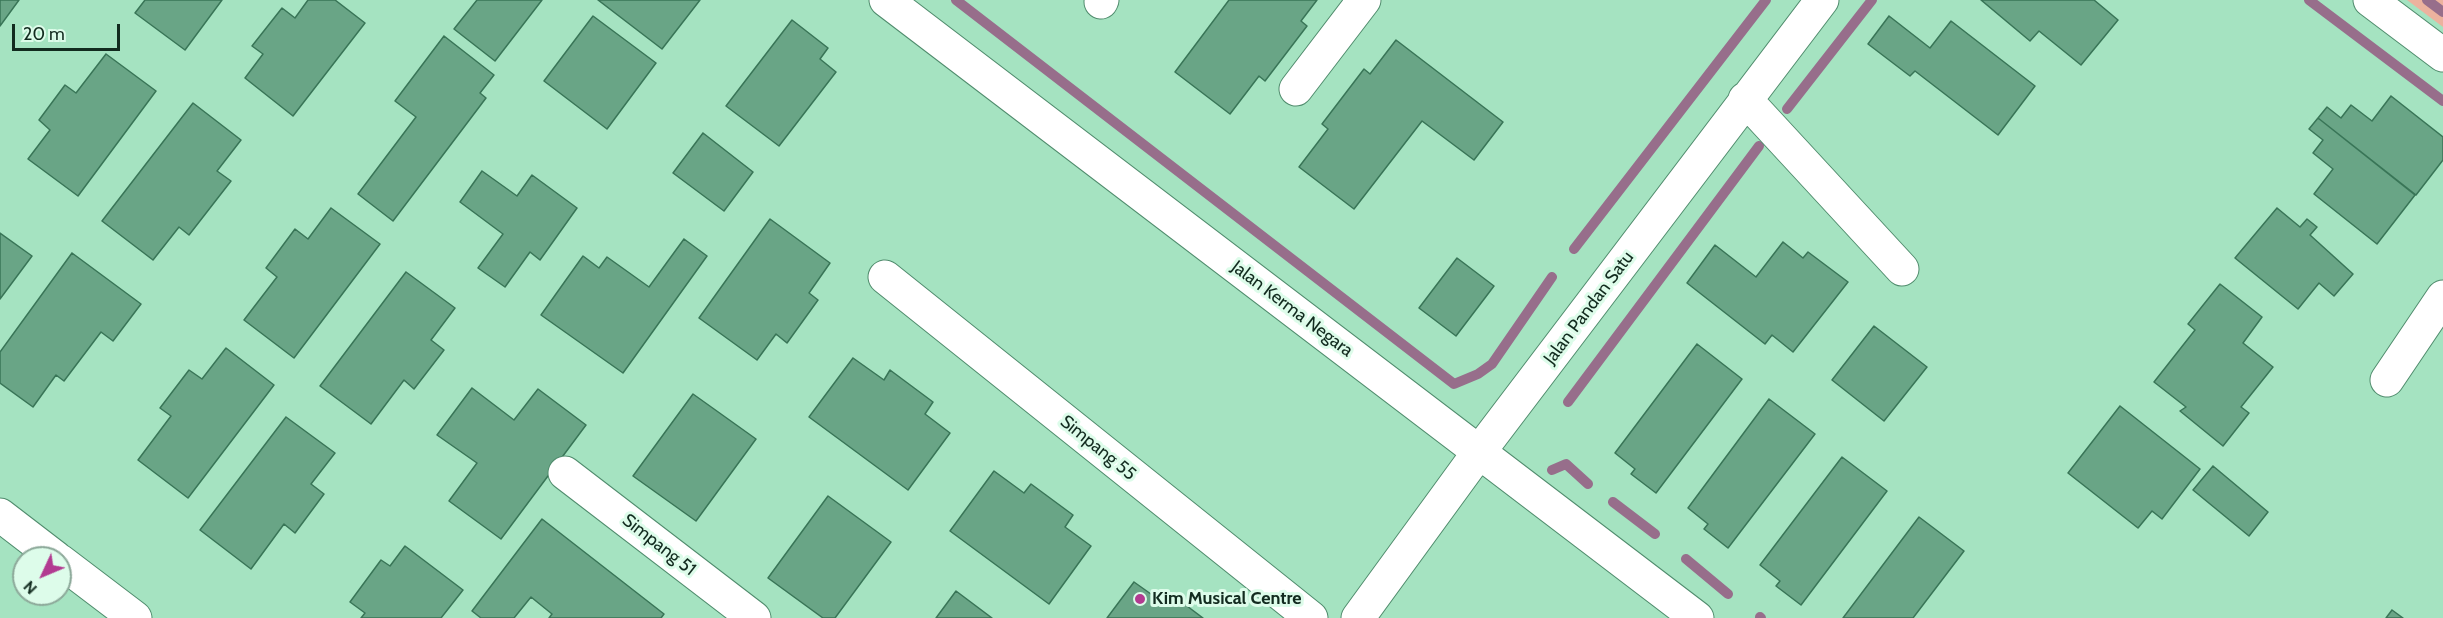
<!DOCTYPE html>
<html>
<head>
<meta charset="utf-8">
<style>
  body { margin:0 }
  #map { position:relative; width:2443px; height:618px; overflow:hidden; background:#a5e3c1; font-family:Cabin,sans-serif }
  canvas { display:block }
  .north { position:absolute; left:12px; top:546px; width:60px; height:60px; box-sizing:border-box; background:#ddfcea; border:2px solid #8ca899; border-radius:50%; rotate:226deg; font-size:16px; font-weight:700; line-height:24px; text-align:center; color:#122b1f }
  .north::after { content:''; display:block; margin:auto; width:21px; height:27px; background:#b23b91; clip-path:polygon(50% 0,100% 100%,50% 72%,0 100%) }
  .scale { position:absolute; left:12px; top:24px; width:108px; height:27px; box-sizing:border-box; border:3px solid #122b1f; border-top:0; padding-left:8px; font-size:18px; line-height:21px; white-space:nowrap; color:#122b1f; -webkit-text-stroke:4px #ddfcea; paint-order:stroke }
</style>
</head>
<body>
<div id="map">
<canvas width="2443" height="618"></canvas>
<div class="north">N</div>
<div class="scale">20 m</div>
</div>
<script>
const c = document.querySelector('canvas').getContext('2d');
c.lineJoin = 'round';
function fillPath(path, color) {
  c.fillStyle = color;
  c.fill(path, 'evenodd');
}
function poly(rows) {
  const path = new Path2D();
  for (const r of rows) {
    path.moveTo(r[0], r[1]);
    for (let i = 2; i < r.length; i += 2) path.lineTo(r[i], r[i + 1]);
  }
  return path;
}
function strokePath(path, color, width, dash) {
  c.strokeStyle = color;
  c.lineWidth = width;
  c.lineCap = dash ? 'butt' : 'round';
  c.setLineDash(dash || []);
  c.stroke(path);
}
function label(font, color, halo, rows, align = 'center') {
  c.font = font + ' Cabin,sans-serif';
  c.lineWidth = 6;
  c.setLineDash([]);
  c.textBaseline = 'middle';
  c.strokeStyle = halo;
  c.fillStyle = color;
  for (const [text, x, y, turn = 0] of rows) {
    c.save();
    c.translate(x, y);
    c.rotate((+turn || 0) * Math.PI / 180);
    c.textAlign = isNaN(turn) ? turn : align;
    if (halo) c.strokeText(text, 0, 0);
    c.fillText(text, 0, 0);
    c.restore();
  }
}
fillPath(poly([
  [2407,0,2443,0,2443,27]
]), '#ecb29e');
strokePath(poly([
  [956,0,1454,384,1478,374,1492,364,1552,277],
  [2309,0,2443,101],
  [2427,0,2443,12],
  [1787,109,1872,0],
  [1574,249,1766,0],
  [1568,402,1759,146],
  [1552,470,1566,464,1588,484],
  [1613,502,1655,534],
  [1686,559,1728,594],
  [1760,617,1761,618]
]), '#976e8b', 10);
const building = poly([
  [0,0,19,0,0,26,0,0],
  [145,0,222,0,185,50,135,13,145,0],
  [308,0,335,0,365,23,293,116,245,78,263,54,252,46,282,8,295,18,308,0],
  [477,0,542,0,495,61,454,29,477,0],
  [598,0,700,0,662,49,598,0],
  [1229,0,1317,0,1301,21,1307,26,1265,81,1259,76,1230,114,1175,72,1229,0],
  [1981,0,2094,0,2118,20,2081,65,2039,31,2030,41,1981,0],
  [593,16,656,63,607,129,544,81,593,16],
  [1889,16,1930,48,1951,21,2035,86,1998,135,1915,71,1910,76,1868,44,1889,16],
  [792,20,828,48,820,59,836,72,779,146,726,106,792,20],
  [444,36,494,75,480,93,486,98,393,221,358,194,416,117,395,101,444,36],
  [1396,40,1503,122,1474,160,1422,121,1354,209,1299,167,1328,129,1322,124,1364,69,1370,74,1396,40],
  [106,54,156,91,78,196,28,159,50,130,39,120,65,85,76,93,106,54],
  [2391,96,2443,137,2443,160,2416,195,2318,118,2327,107,2341,118,2351,105,2372,121,2391,96],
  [193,103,241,140,217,171,231,181,189,235,179,227,153,260,102,221,193,103],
  [2318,118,2415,195,2377,244,2314,194,2333,169,2313,153,2323,140,2309,129,2318,118],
  [703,133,753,172,724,211,673,173,703,133],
  [482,171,517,196,532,175,577,208,540,260,530,252,505,287,478,268,503,234,460,202,482,171],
  [331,208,380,244,294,358,244,320,277,277,266,268,295,229,308,239,331,208],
  [2277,208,2300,227,2307,219,2317,227,2310,235,2353,274,2334,296,2319,283,2298,309,2235,258,2277,208],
  [770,219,830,263,809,293,818,300,787,343,776,334,757,360,699,318,770,219],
  [0,233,32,256,0,299,0,233],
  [684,239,707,256,623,373,541,315,583,256,599,268,607,257,649,287,684,239],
  [1783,242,1803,258,1808,252,1848,282,1793,352,1772,335,1765,344,1687,283,1715,245,1756,277,1783,242],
  [72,253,141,304,113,341,101,332,64,381,56,375,33,407,0,383,0,352,72,253],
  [1457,258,1494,286,1456,336,1419,308,1457,258],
  [406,272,455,308,431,340,444,350,414,389,404,380,371,424,320,386,406,272],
  [2220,284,2262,317,2243,343,2273,367,2241,407,2249,413,2223,446,2180,411,2186,407,2154,382,2195,330,2188,324,2220,284],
  [1874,326,1927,367,1884,421,1832,380,1874,326],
  [1697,344,1742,379,1656,493,1631,474,1635,469,1615,453,1697,344],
  [226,348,274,385,188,498,138,460,171,416,160,408,189,370,202,379,226,348],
  [853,358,884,380,890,370,933,402,925,414,950,433,908,490,809,417,853,358],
  [472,388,514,420,538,389,586,425,501,539,449,501,477,463,437,435,472,388],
  [693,394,756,439,696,521,633,476,693,394],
  [1769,399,1815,434,1728,548,1704,529,1708,524,1688,508,1769,399],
  [2120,406,2200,469,2162,519,2152,511,2138,528,2068,473,2120,406],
  [286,417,335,453,311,484,324,494,295,533,284,524,251,569,200,530,286,417],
  [1842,457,1887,491,1801,605,1776,586,1780,581,1760,565,1842,457],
  [2213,466,2268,512,2249,536,2193,490,2213,466],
  [994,471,1024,493,1031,484,1073,515,1065,527,1091,546,1049,604,950,531,994,471],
  [828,496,891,542,835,618,823,618,768,578,828,496],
  [1919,517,1964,551,1913,618,1843,618,1919,517],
  [542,519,664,614,661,618,549,618,552,614,531,597,514,618,481,618,472,611,542,519],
  [405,546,463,590,441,618,361,618,365,613,350,602,381,560,390,566,405,546],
  [1134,582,1165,604,1171,594,1203,618,1107,618,1134,582],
  [956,591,992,618,936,618,956,591],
  [2392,610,2403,618,2386,618,2392,610]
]);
fillPath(building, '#69a586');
strokePath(building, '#397557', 1.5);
const street = poly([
  [886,0,1697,618],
  [2370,0,2443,55],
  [1101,2,1102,0],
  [1296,89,1364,0],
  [1745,99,1902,269],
  [885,277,1311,618],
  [2387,380,2443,297],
  [565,473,754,618],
  [0,515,56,558],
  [60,561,135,618],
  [1358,618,1479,452,1822,0]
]);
strokePath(street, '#508c6d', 35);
strokePath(street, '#fff', 33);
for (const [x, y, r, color] of [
  [1140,599,6,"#b23b91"]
]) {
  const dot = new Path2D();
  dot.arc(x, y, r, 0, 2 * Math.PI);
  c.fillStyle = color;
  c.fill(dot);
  strokePath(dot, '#ddfcea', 2);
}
label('18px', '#122b1f', '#ddfcea', [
  ["Jalan Pandan Satu",1589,308,-53],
  ["Jalan Kerma Negara",1292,309,37],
  ["Simpang 55",1098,448,39],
  ["Simpang 51",659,545,38]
]);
label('bold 18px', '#122b1f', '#ddfcea', [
  ["Kim Musical Centre",1152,599]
], 'left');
</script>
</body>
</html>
